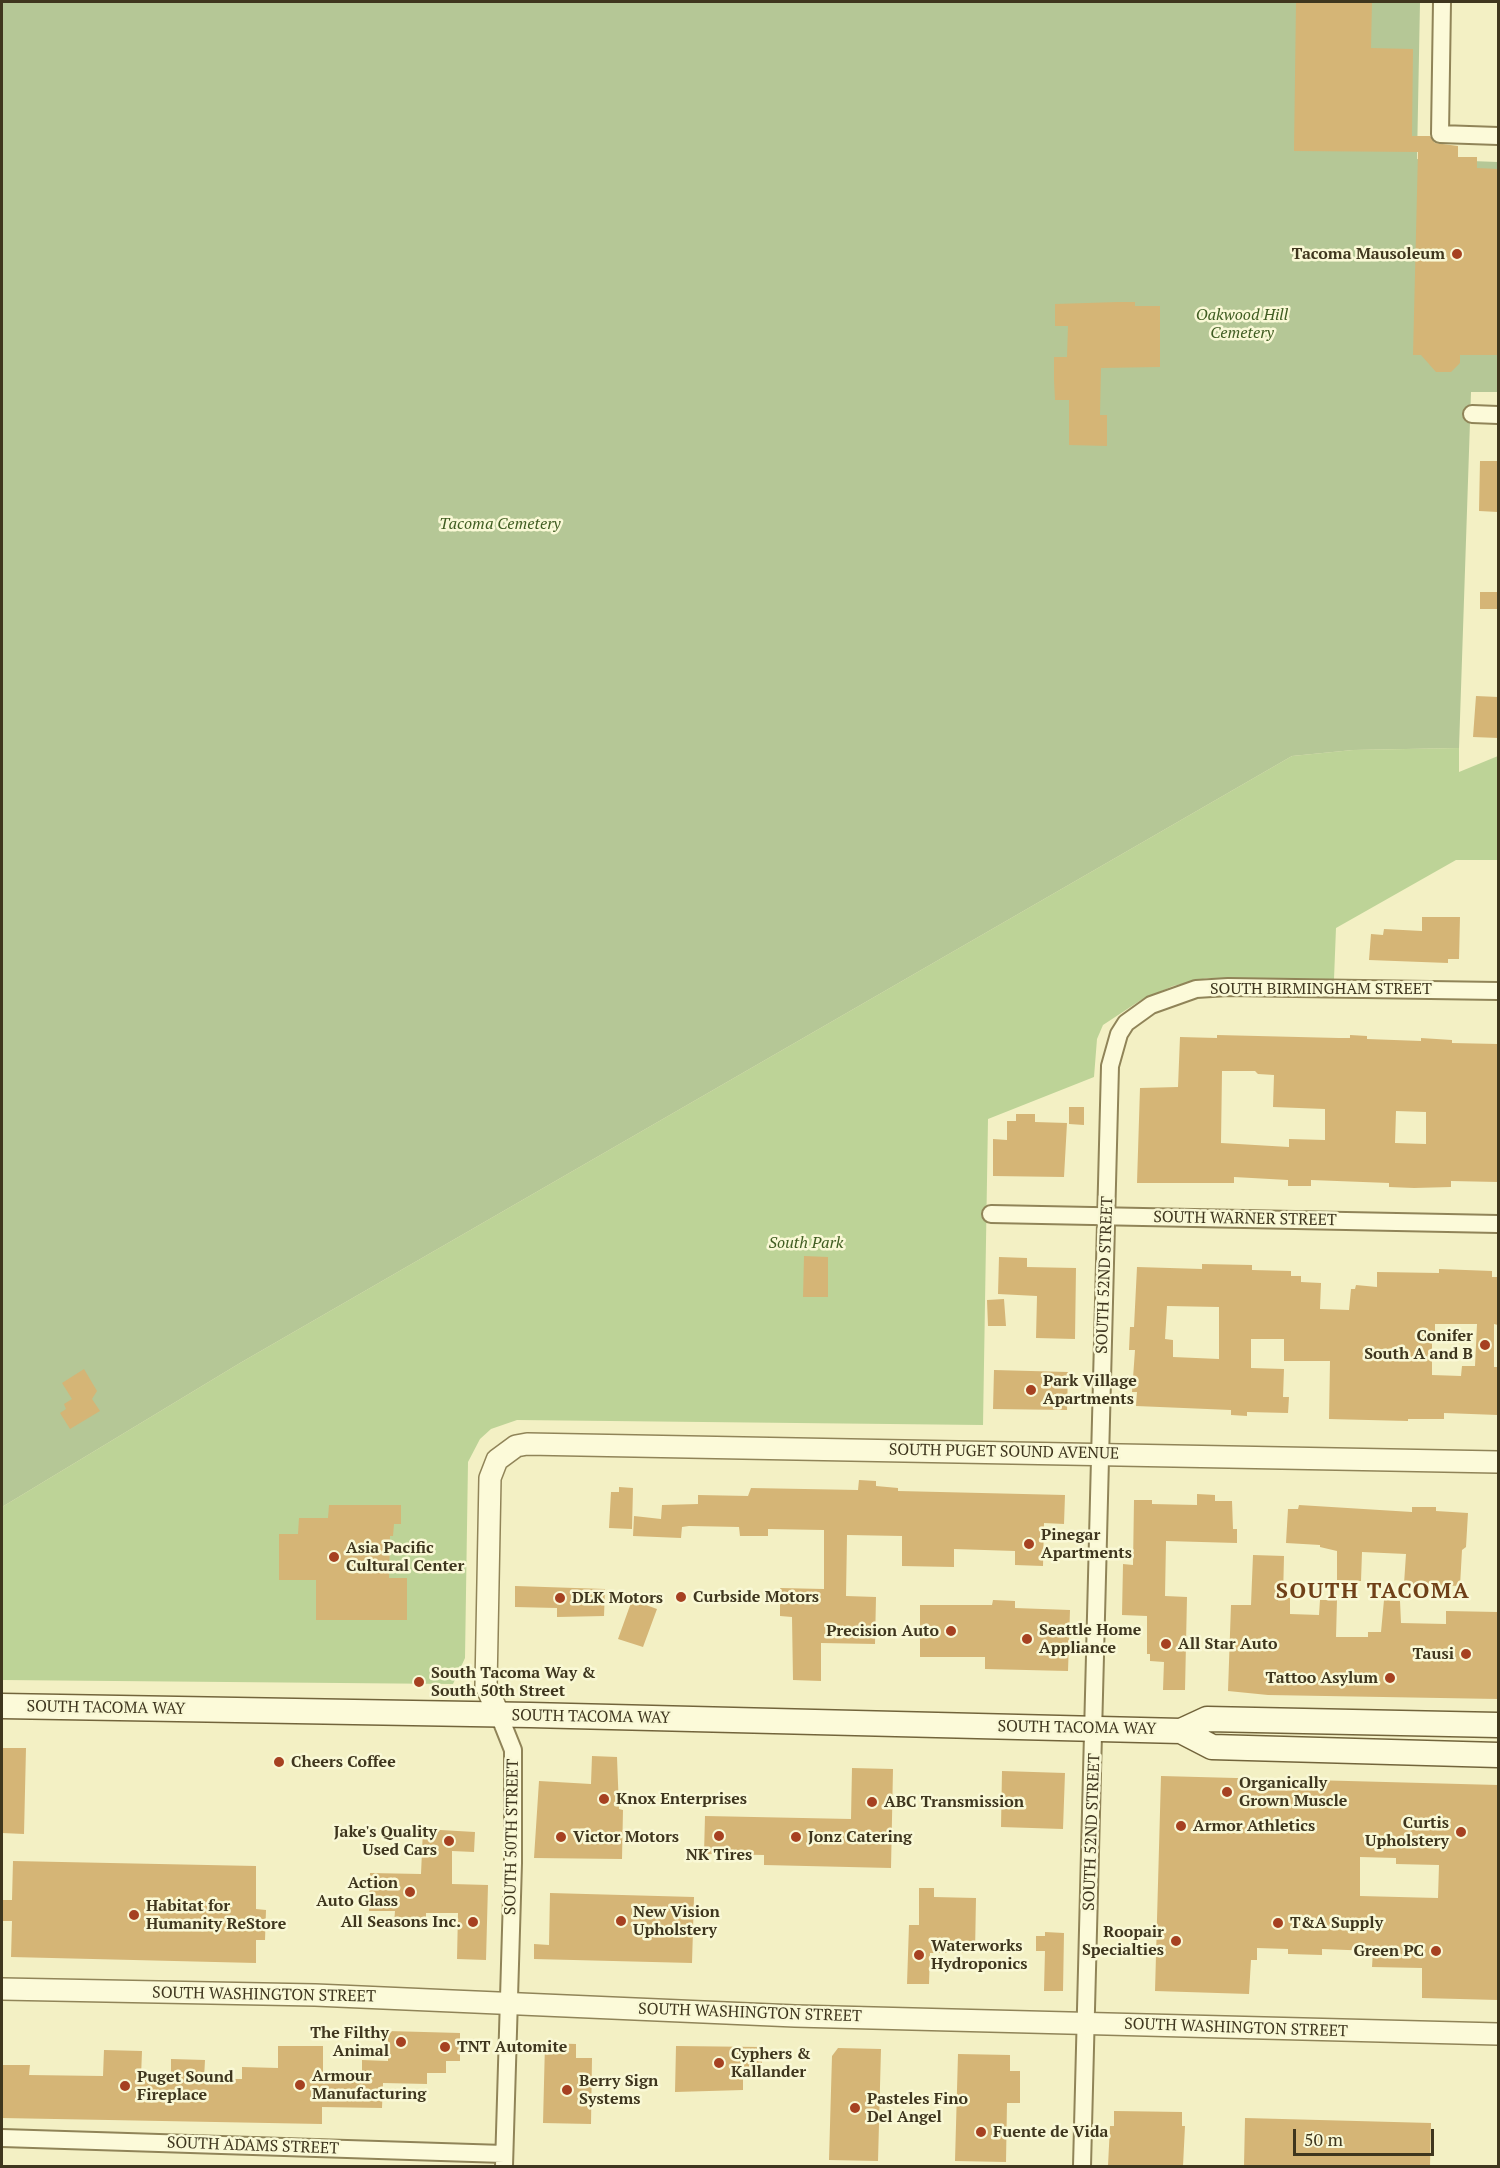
<!DOCTYPE html>
<html>
<head>
<meta charset="utf-8">
<style>
  body { margin:0 }
  #map { position:relative; width:1500px; height:2168px; overflow:hidden; background:#f3f0c4; font-family:"PT Serif",serif }
  canvas { display:block }
  .frame { position:absolute; inset:0; border:3px solid #3f361e; pointer-events:none }
  .scale { position:absolute; left:1293px; top:2129px; width:141px; height:27px; box-sizing:border-box; border:3px solid #3f361e; border-top:0; padding-left:8px; font-size:18px; line-height:21px; white-space:nowrap; color:#3f361e; -webkit-text-stroke:4px #f9f8d5; paint-order:stroke }
</style>
</head>
<body>
<div id="map">
<canvas width="1500" height="2168"></canvas>
<div class="frame"></div>
<div class="scale">50 m</div>
</div>
<script>
const c = document.querySelector('canvas').getContext('2d');
c.lineJoin = 'round';
function fillPath(path, color) {
  c.fillStyle = color;
  c.fill(path, 'evenodd');
}
function poly(rows) {
  const path = new Path2D();
  for (const r of rows) {
    path.moveTo(r[0], r[1]);
    for (let i = 2; i < r.length; i += 2) path.lineTo(r[i], r[i + 1]);
  }
  return path;
}
function strokePath(path, color, width, dash) {
  c.strokeStyle = color;
  c.lineWidth = width;
  c.lineCap = dash ? 'butt' : 'round';
  c.setLineDash(dash || []);
  c.stroke(path);
}
function label(font, color, halo, rows, align = 'center') {
  c.font = font + ' "PT Serif",serif';
  c.lineWidth = 5;
  c.setLineDash([]);
  c.textBaseline = 'middle';
  c.strokeStyle = halo;
  c.fillStyle = color;
  for (const [text, x, y, turn = 0] of rows) {
    c.save();
    c.translate(x, y);
    c.rotate((+turn || 0) * Math.PI / 180);
    c.textAlign = isNaN(turn) ? turn : align;
    if (halo) c.strokeText(text, 0, 0);
    c.fillText(text, 0, 0);
    c.restore();
  }
}
fillPath(poly([
  [1459,748,1459,772,1498,756,1498,860,1456,860,1336,928,1334,979,1207,978,1173,986,1141,1000,1103,1025,1097,1039,1094,1077,988,1119,983,1425,517,1420,491,1429,480,1439,468,1462,465,1658,453,1684,2,1680,2,1507,240,1363,1292,756,1353,750]
]), '#bdd397');
fillPath(poly([
  [2,2,1420,2,1417,159,1498,162,1498,392,1471,392,1459,748,1353,750,1292,756,240,1363,2,1507]
]), '#b5c796');
fillPath(poly([
  [1296,2,1372,2,1371,48,1413,49,1412,136,1430,136,1435,143,1458,146,1458,157,1477,157,1477,168,1498,169,1498,355,1460,355,1460,363,1451,372,1436,372,1421,355,1413,355,1418,152,1294,151],
  [1118,302,1135,302,1135,306,1160,306,1160,367,1101,368,1100,415,1107,415,1107,446,1069,445,1069,400,1055,400,1054,380,1054,357,1067,357,1068,326,1055,326,1055,304],
  [1480,461,1498,461,1498,512,1479,511],
  [1480,592,1498,592,1498,609,1480,609],
  [1476,696,1498,697,1498,738,1473,737],
  [1422,917,1460,917,1459,959,1448,959,1448,963,1369,960,1371,934,1383,935,1384,929,1422,931],
  [1217,1035,1339,1038,1350,1038,1350,1035,1367,1036,1367,1039,1421,1041,1421,1038,1452,1040,1452,1043,1498,1044,1498,1182,1451,1181,1451,1187,1414,1188,1389,1187,1389,1183,1311,1180,1311,1186,1288,1186,1288,1180,1234,1177,1234,1183,1137,1183,1140,1088,1178,1087,1180,1037,1217,1038],
  [1222,1071,1255,1071,1258,1074,1274,1075,1273,1107,1325,1109,1325,1140,1289,1139,1289,1147,1221,1143],
  [1396,1111,1426,1112,1426,1144,1395,1143],
  [1069,1107,1084,1107,1084,1125,1069,1124],
  [1016,1114,1035,1114,1035,1122,1067,1123,1064,1177,993,1176,993,1139,1007,1140,1007,1121,1016,1121],
  [804,1256,828,1257,828,1297,803,1297],
  [999,1257,1027,1258,1027,1267,1076,1268,1075,1339,1036,1338,1037,1296,998,1294],
  [1202,1264,1252,1265,1252,1270,1291,1271,1291,1276,1301,1276,1301,1282,1321,1283,1320,1309,1349,1310,1351,1289,1355,1289,1356,1285,1377,1287,1377,1272,1439,1273,1439,1269,1492,1271,1492,1277,1498,1277,1498,1325,1494,1324,1494,1367,1498,1367,1498,1415,1444,1413,1444,1419,1408,1419,1408,1421,1329,1419,1330,1361,1284,1361,1284,1339,1251,1339,1251,1368,1284,1369,1283,1397,1289,1397,1288,1413,1247,1412,1247,1416,1231,1415,1231,1410,1136,1406,1137,1392,1132,1392,1135,1350,1129,1350,1130,1327,1134,1327,1137,1267,1202,1269],
  [1167,1306,1219,1307,1219,1359,1173,1357,1173,1340,1165,1339],
  [1435,1324,1477,1324,1475,1366,1462,1366,1461,1376,1432,1375,1432,1343,1435,1343],
  [1004,1299,1006,1326,988,1326,987,1300],
  [84,1369,97,1391,92,1399,100,1411,70,1429,60,1413,66,1409,64,1404,72,1399,62,1383],
  [994,1370,1068,1372,1067,1410,993,1409],
  [859,1480,876,1481,876,1486,898,1488,898,1491,1065,1495,1064,1524,1044,1523,1043,1566,1015,1565,1015,1551,954,1549,954,1567,902,1566,902,1536,847,1535,846,1596,876,1597,875,1644,821,1643,821,1681,793,1680,792,1617,780,1616,780,1588,824,1589,824,1530,768,1529,768,1536,740,1536,739,1527,689,1526,682,1527,681,1538,633,1536,634,1516,661,1519,662,1505,698,1504,698,1495,748,1496,751,1488,858,1490],
  [619,1487,633,1488,632,1529,609,1528,611,1492,619,1492],
  [1197,1494,1215,1495,1215,1501,1232,1501,1233,1529,1237,1529,1237,1543,1166,1541,1165,1596,1187,1597,1185,1690,1163,1690,1164,1662,1150,1661,1150,1654,1147,1654,1147,1616,1122,1615,1123,1564,1133,1565,1134,1500,1152,1500,1152,1504,1197,1505],
  [329,1505,401,1505,401,1524,394,1524,393,1536,390,1536,389,1578,407,1578,407,1620,316,1620,316,1580,279,1580,279,1534,298,1534,299,1518,328,1518],
  [1299,1505,1412,1512,1412,1507,1436,1507,1436,1511,1468,1513,1466,1547,1462,1550,1460,1586,1404,1584,1406,1554,1362,1552,1361,1581,1337,1580,1337,1551,1320,1547,1320,1545,1286,1543,1288,1509,1298,1509],
  [1253,1555,1284,1556,1283,1598,1290,1598,1290,1614,1319,1615,1320,1600,1337,1600,1336,1637,1368,1637,1368,1632,1381,1632,1384,1600,1400,1601,1401,1623,1446,1624,1446,1611,1498,1612,1498,1699,1268,1695,1228,1691,1231,1605,1251,1605],
  [515,1586,605,1589,604,1616,557,1617,557,1608,515,1607],
  [632,1600,657,1609,643,1647,618,1639],
  [993,1600,1015,1601,1015,1608,1070,1610,1068,1671,985,1669,985,1657,920,1657,920,1605,992,1605],
  [2,1748,26,1748,24,1834,2,1833],
  [592,1756,617,1757,619,1809,623,1810,622,1859,534,1858,539,1781,591,1784],
  [852,1768,893,1769,891,1868,764,1865,764,1855,704,1854,705,1816,851,1819],
  [1002,1771,1065,1773,1063,1829,1001,1827],
  [1161,1776,1498,1785,1498,2000,1422,1998,1422,1968,1372,1967,1373,1951,1322,1949,1322,1955,1288,1954,1288,1949,1257,1948,1257,1960,1251,1960,1249,1994,1155,1991],
  [1360,1857,1396,1858,1396,1864,1439,1865,1438,1898,1360,1896],
  [423,1829,475,1832,474,1852,452,1851,452,1884,488,1885,486,1960,457,1959,458,1913,426,1913,426,1924,394,1923,395,1911,369,1911,370,1873,421,1874],
  [13,1861,256,1866,256,1909,266,1910,265,1940,256,1940,256,1963,11,1957,12,1921,2,1921,2,1900,12,1900],
  [919,1888,934,1888,934,1897,976,1898,975,1953,930,1953,929,1984,907,1984,909,1925,919,1925],
  [550,1893,694,1897,692,1963,534,1959,534,1944,549,1945],
  [1045,1932,1064,1933,1063,1991,1044,1991,1045,1951,1036,1951,1036,1936,1045,1936],
  [388,2031,460,2033,460,2061,446,2061,446,2073,427,2073,427,2084,383,2083,382,2108,322,2107,322,2124,2,2118,2,2065,30,2065,29,2075,103,2076,104,2050,142,2051,141,2077,171,2078,171,2059,205,2060,204,2079,242,2079,242,2067,278,2068,278,2046,323,2046,323,2074,362,2075,362,2060,388,2061],
  [545,2043,576,2044,576,2058,592,2058,591,2124,543,2123],
  [676,2046,762,2047,762,2079,743,2078,743,2090,675,2092],
  [838,2048,881,2049,878,2161,829,2160,832,2056],
  [958,2054,1010,2055,1010,2071,1020,2071,1020,2103,1007,2103,1006,2162,955,2161],
  [1114,2111,1182,2112,1182,2126,1185,2126,1183,2166,1108,2166,1110,2126,1114,2126],
  [1245,2118,1431,2123,1430,2166,1244,2166]
]), '#d5b576');
const minor = poly([
  [1442,2,1440,134,1498,136],
  [1472,414,1498,415],
  [991,1214,1498,1224],
  [499,1715,513,1750,513,1863,504,2166],
  [2,2138,504,2154],
  [1082,2166,1110,1066,1119,1034,1126,1023,1151,1005,1196,989,1228,987,1498,991]
]);
const tertiary = poly([
  [499,1715,486,1686,490,1478,497,1460,516,1446,527,1444,1498,1462],
  [2,1989,315,1995,795,2016,1498,2034]
]);
const secondary = poly([
  [2,1706,530,1715,1181,1731,1207,1719,1498,1725],
  [1181,1731,1212,1747,1498,1755]
]);
strokePath(minor, '#908458', 20);
strokePath(tertiary, '#908458', 24);
strokePath(secondary, '#72643b', 27);
strokePath(minor, '#fcfad9', 16);
strokePath(tertiary, '#fcfad9', 21);
strokePath(secondary, '#fcfad9', 24);
for (const [x, y, r, color] of [
  [1457,254,6,"#a64121"],
  [1485,1345,6,"#a64121"],
  [1031,1390,6,"#a64121"],
  [1029,1544,6,"#a64121"],
  [334,1557,6,"#a64121"],
  [681,1597,6,"#a64121"],
  [560,1598,6,"#a64121"],
  [951,1631,6,"#a64121"],
  [1027,1639,6,"#a64121"],
  [1166,1644,6,"#a64121"],
  [1466,1654,6,"#a64121"],
  [1390,1678,6,"#a64121"],
  [419,1682,6,"#a64121"],
  [279,1762,6,"#a64121"],
  [1227,1792,6,"#a64121"],
  [604,1799,6,"#a64121"],
  [872,1802,6,"#a64121"],
  [1181,1826,6,"#a64121"],
  [1461,1832,6,"#a64121"],
  [719,1836,6,"#a64121"],
  [561,1837,6,"#a64121"],
  [796,1837,6,"#a64121"],
  [449,1841,6,"#a64121"],
  [410,1892,6,"#a64121"],
  [134,1915,6,"#a64121"],
  [621,1921,6,"#a64121"],
  [473,1922,6,"#a64121"],
  [1278,1923,6,"#a64121"],
  [1176,1941,6,"#a64121"],
  [1436,1951,6,"#a64121"],
  [919,1955,6,"#a64121"],
  [401,2042,6,"#a64121"],
  [445,2047,6,"#a64121"],
  [719,2063,6,"#a64121"],
  [300,2085,6,"#a64121"],
  [125,2086,6,"#a64121"],
  [567,2090,6,"#a64121"],
  [855,2108,6,"#a64121"],
  [981,2132,6,"#a64121"]
]) {
  const dot = new Path2D();
  dot.arc(x, y, r, 0, 2 * Math.PI);
  c.fillStyle = color;
  c.fill(dot);
  strokePath(dot, '#f9f8d5', 2);
}
label('bold 16px', '#3f361e', '#f9f8d5', [
  ["Tacoma Mausoleum",1445,254,"right"],
  ["Conifer",1473,1336,"right"],
  ["South A and B",1473,1354,"right"],
  ["Park Village",1043,1381],
  ["Apartments",1043,1399],
  ["Pinegar",1041,1535],
  ["Apartments",1041,1553],
  ["Asia Pacific",346,1548],
  ["Cultural Center",346,1566],
  ["Curbside Motors",693,1597],
  ["DLK Motors",572,1598],
  ["Seattle Home",1039,1630],
  ["Appliance",1039,1648],
  ["Precision Auto",939,1631,"right"],
  ["All Star Auto",1178,1644],
  ["Tausi",1454,1654,"right"],
  ["South Tacoma Way &",431,1673],
  ["South 50th Street",431,1691],
  ["Tattoo Asylum",1378,1678,"right"],
  ["Cheers Coffee",291,1762],
  ["Organically",1239,1783],
  ["Grown Muscle",1239,1801],
  ["Knox Enterprises",616,1799],
  ["ABC Transmission",884,1802],
  ["Curtis",1449,1823,"right"],
  ["Upholstery",1449,1841,"right"],
  ["Armor Athletics",1193,1826],
  ["Jake's Quality",437,1832,"right"],
  ["Used Cars",437,1850,"right"],
  ["Victor Motors",573,1837],
  ["Jonz Catering",808,1837],
  ["NK Tires",719,1855,"center"],
  ["Action",398,1883,"right"],
  ["Auto Glass",398,1901,"right"],
  ["Habitat for",146,1906],
  ["Humanity ReStore",146,1924],
  ["New Vision",633,1912],
  ["Upholstery",633,1930],
  ["All Seasons Inc.",461,1922,"right"],
  ["T&A Supply",1290,1923],
  ["Roopair",1164,1932,"right"],
  ["Specialties",1164,1950,"right"],
  ["Waterworks",931,1946],
  ["Hydroponics",931,1964],
  ["Green PC",1424,1951,"right"],
  ["The Filthy",389,2033,"right"],
  ["Animal",389,2051,"right"],
  ["TNT Automite",457,2047],
  ["Cyphers &",731,2054],
  ["Kallander",731,2072],
  ["Armour",312,2076],
  ["Manufacturing",312,2094],
  ["Puget Sound",137,2077],
  ["Fireplace",137,2095],
  ["Berry Sign",579,2081],
  ["Systems",579,2099],
  ["Pasteles Fino",867,2099],
  ["Del Angel",867,2117],
  ["Fuente de Vida",993,2132]
], 'left');
label('italic 16px', '#405d22', '#f9f8d5', [
  ["Oakwood Hill",1242,315],
  ["Cemetery",1242,333],
  ["Tacoma Cemetery",500,524],
  ["South Park",806,1243]
]);
label('16px', '#3f361e', '#f9f8d5', [
  ["SOUTH BIRMINGHAM STREET",1321,989],
  ["SOUTH WARNER STREET",1245,1219,1],
  ["SOUTH 52ND STREET",1105,1275,-88],
  ["SOUTH PUGET SOUND AVENUE",1004,1452,1],
  ["SOUTH TACOMA WAY",106,1708,1],
  ["SOUTH TACOMA WAY",591,1717,1],
  ["SOUTH TACOMA WAY",1077,1728,1],
  ["SOUTH 52ND STREET",1092,1832,-88],
  ["SOUTH 50TH STREET",512,1837,-89],
  ["SOUTH WASHINGTON STREET",264,1995,1],
  ["SOUTH WASHINGTON STREET",750,2013,2],
  ["SOUTH WASHINGTON STREET",1236,2028,2],
  ["SOUTH ADAMS STREET",253,2146,2]
]);
c.letterSpacing = '1.5px';
label('bold 22px', '#704018', '#f9f8d5', [
  ["SOUTH TACOMA",1373,1592]
]);
c.letterSpacing = '0px';
</script>
</body>
</html>
